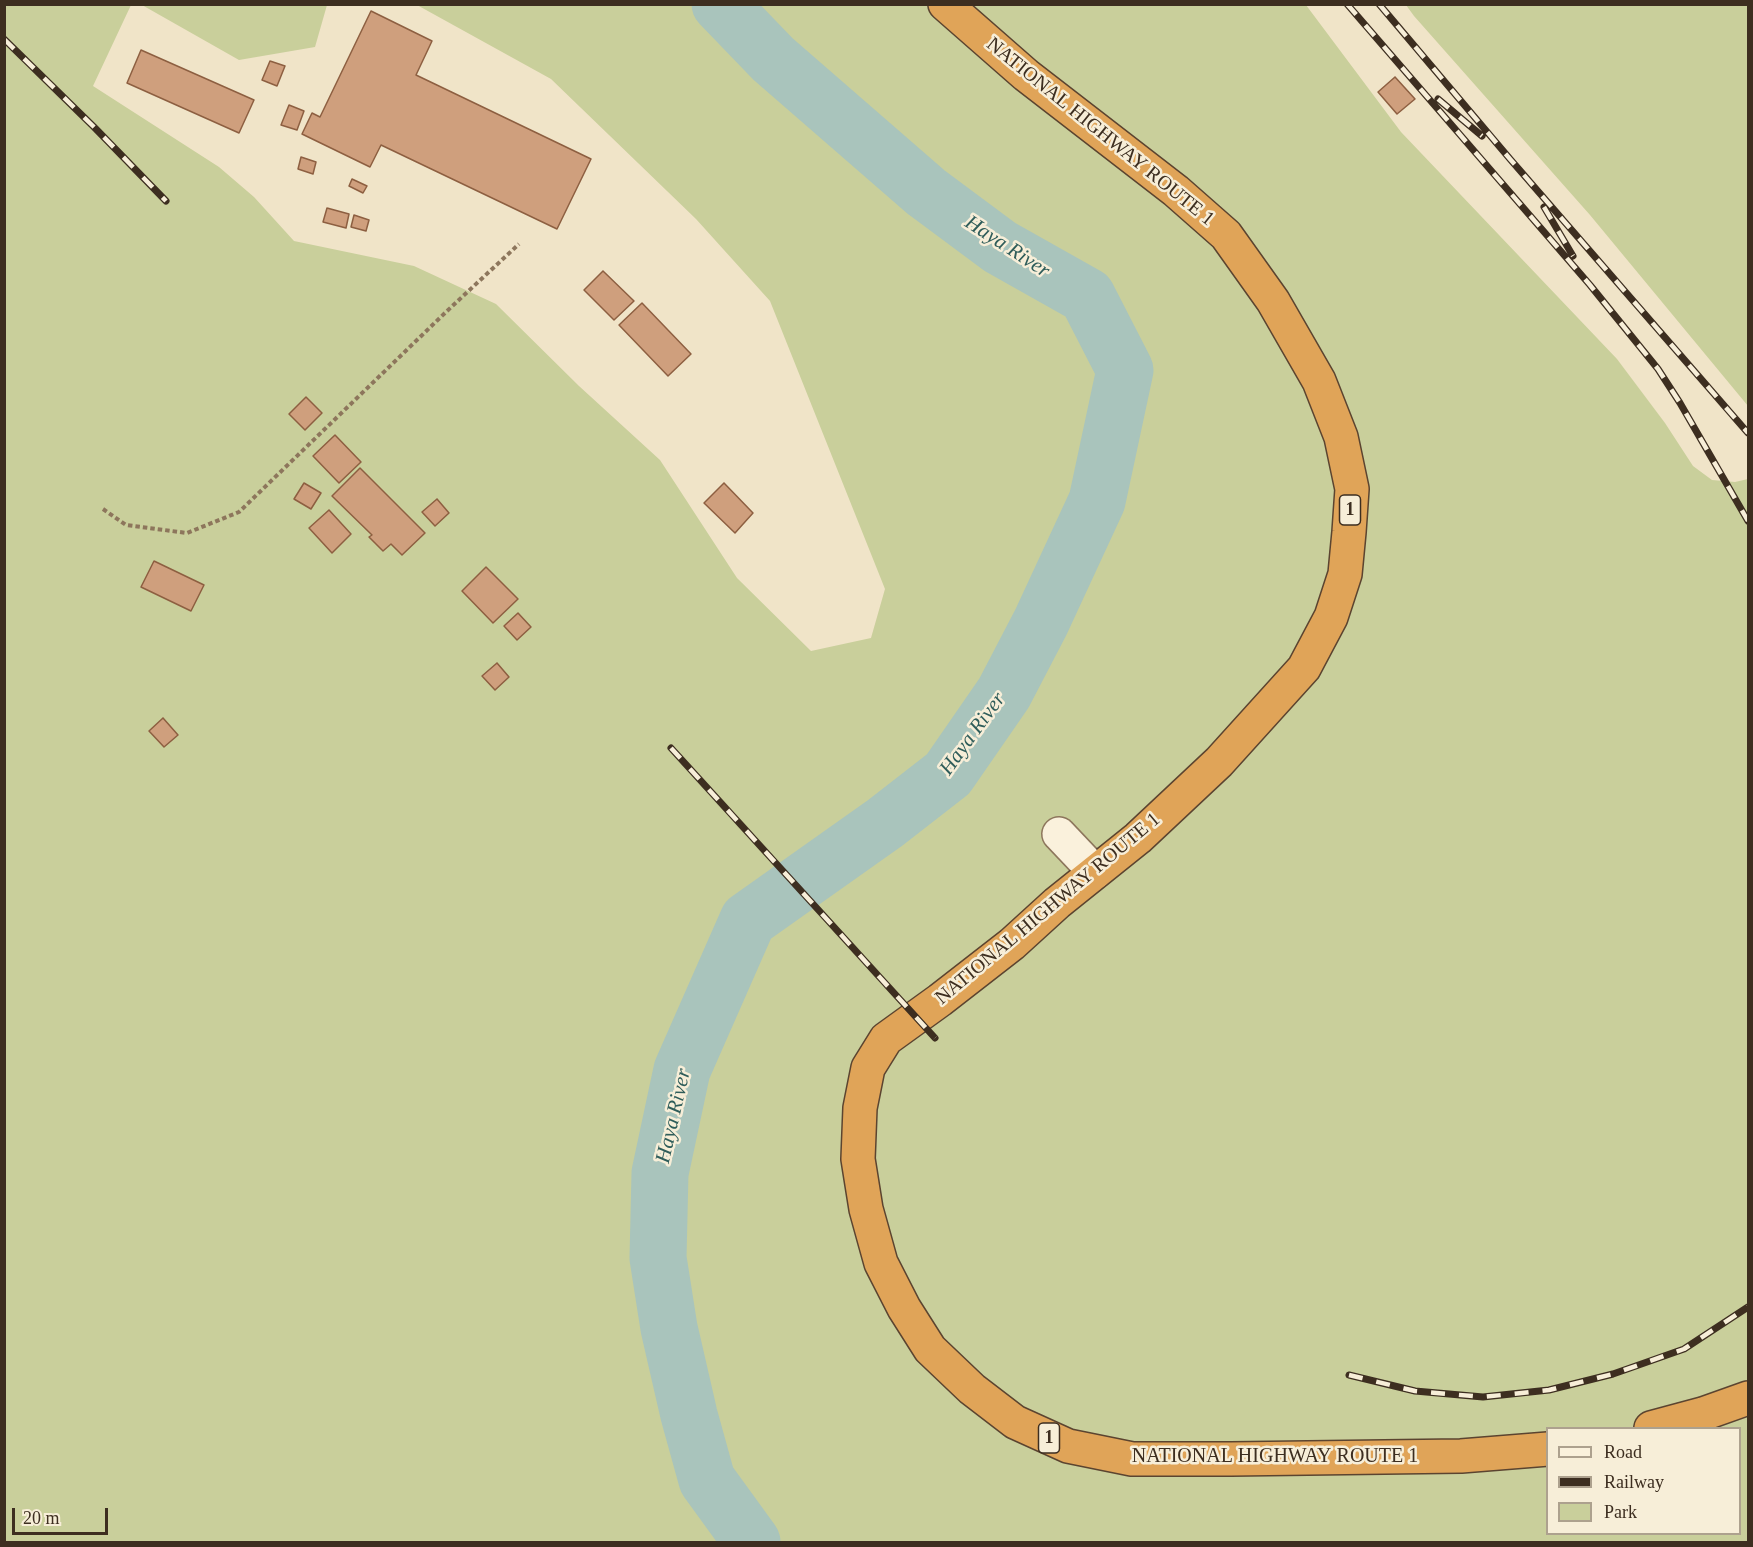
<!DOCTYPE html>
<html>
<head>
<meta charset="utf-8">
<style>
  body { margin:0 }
  #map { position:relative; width:1753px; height:1547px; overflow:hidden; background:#f0e4c8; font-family:"Times New Roman",serif }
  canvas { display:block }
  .frame { position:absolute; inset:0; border:6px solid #3d2e20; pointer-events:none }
  .legend { position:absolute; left:1546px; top:1427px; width:195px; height:108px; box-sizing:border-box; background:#f7eed8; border:2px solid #ada18e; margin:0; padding:8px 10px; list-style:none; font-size:18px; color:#3d2e20 }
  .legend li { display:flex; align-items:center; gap:12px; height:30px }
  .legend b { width:30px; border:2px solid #ada18e }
  .scale { position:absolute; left:12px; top:1508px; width:96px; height:27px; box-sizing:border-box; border:3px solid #3d2e20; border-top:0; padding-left:8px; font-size:18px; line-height:21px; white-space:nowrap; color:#3d2e20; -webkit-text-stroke:4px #f7eed8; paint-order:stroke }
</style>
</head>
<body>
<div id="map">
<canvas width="1753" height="1547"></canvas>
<div class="frame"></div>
<ul class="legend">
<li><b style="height:8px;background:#faf1dc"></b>Road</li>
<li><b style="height:8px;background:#3d2e20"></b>Railway</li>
<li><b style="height:16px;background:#c9cf9b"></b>Park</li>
</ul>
<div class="scale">20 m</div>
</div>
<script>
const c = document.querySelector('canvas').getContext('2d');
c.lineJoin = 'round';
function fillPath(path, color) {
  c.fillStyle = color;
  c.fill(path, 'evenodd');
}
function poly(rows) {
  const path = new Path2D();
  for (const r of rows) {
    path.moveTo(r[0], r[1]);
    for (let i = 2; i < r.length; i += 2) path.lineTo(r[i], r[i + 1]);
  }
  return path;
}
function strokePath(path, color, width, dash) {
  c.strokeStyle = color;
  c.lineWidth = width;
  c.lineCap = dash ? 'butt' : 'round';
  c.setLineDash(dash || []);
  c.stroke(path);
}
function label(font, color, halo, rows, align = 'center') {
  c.font = font + ' "Times New Roman",serif';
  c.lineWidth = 5;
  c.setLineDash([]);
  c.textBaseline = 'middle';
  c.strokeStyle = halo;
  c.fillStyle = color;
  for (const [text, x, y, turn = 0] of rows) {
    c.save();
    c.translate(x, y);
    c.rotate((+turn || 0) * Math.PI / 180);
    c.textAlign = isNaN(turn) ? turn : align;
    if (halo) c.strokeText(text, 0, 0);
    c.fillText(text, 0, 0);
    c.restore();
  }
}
fillPath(poly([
  [5,5,131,5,93,86,219,167,254,197,294,241,414,266,496,304,579,386,660,460,737,578,811,651,871,638,885,589,770,301,696,219,551,79,417,5,1306,5,1401,132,1617,359,1665,423,1693,466,1712,480,1735,482,1748,479,1748,1542,5,1542],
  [1548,1428,1740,1428,1740,1534,1548,1534],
  [142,5,327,5,315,47,239,60],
  [1406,5,1748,5,1748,406,1590,215,1414,16]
]), '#c9cf9b');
strokePath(poly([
  [720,4,773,59,926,192,1000,247,1087,296,1125,370,1097,501,1041,622,1004,693,948,774,885,823,748,920,682,1070,660,1173,658,1258,669,1328,689,1415,707,1480,752,1542]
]), '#a9c4bc', 57);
const building = poly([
  [371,11,432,41,416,75,591,159,557,229,381,145,370,167,302,134,312,113,320,117,371,11],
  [141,50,254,100,239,133,127,83,141,50],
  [270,61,285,66,277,86,262,80,270,61],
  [1395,77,1415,99,1397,114,1378,92,1395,77],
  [289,105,304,111,297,130,281,125,289,105],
  [301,157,316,162,313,174,298,169,301,157],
  [352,179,367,186,363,193,349,186,352,179],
  [327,208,349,214,346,228,323,222,327,208],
  [354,215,369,220,366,231,351,227,354,215],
  [603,271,634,301,614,320,584,290,603,271],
  [642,303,691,354,668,376,619,325,642,303],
  [306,397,322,413,305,430,289,414,306,397],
  [335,435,361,462,339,483,313,456,335,435],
  [360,468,425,533,402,555,391,544,383,551,369,537,372,535,332,496,360,468],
  [304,483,321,493,311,509,294,499,304,483],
  [724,483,753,513,735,533,704,503,724,483],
  [437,499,449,513,435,526,422,512,437,499],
  [329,510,351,534,332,553,309,528,329,510],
  [154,561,204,585,191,611,141,587,154,561],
  [486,567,518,599,493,623,462,591,486,567],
  [518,613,531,627,517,640,504,626,518,613],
  [497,663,509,677,495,690,482,676,497,663],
  [163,718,178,735,164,747,149,731,163,718]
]);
fillPath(building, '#cf9f7d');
strokePath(building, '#8d5f41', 1.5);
const minor = poly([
  [1059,834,1095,872]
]);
const highway = poly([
  [945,4,1026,75,1176,191,1226,235,1273,301,1319,381,1341,437,1352,489,1349,532,1345,574,1331,617,1304,668,1219,762,1138,838,1057,903,1012,944,940,1000,886,1039,868,1068,860,1108,858,1159,866,1209,881,1263,904,1308,930,1349,972,1389,1015,1422,1068,1446,1132,1459,1231,1459,1461,1456,1548,1449],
  [1651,1428,1703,1414,1748,1398]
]);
strokePath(minor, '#8d765c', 36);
strokePath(highway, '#5b4430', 36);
strokePath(poly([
  [103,509,126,525,187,533,239,512,447,311,519,244]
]), '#8d765c', 4, [4.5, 3]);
strokePath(minor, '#faf1dc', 33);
strokePath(highway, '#e0a458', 33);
const rail = poly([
  [1347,4,1590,285,1658,369,1680,403,1748,521],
  [1379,4,1510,159,1748,433],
  [4,39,94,127,166,201],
  [1438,99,1482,136],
  [1544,207,1573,256],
  [671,748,935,1038],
  [1349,1375,1415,1391,1483,1397,1549,1390,1613,1374,1684,1349,1748,1307]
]);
strokePath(rail, '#3d2e20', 7);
strokePath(rail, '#f7eed8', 4.5, [14]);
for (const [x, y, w] of [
  [1350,510,21],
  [1049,1438,21]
]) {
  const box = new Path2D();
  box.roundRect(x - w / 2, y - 15, w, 30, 4.5);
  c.fillStyle = '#f7eed8';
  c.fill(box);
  strokePath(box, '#3d2e20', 1.5);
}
label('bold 18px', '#3d2e20', null, [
  ["1",1350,510],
  ["1",1049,1438]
]);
label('20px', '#3d2e20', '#f7eed8', [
  ["NATIONAL HIGHWAY ROUTE 1",1100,132,39],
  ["NATIONAL HIGHWAY ROUTE 1",1048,909,-40],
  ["NATIONAL HIGHWAY ROUTE 1",1275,1457]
]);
label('italic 21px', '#2f5d5a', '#f7eed8', [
  ["Haya River",1007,247,33],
  ["Haya River",973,734,-54],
  ["Haya River",674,1116,-77]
]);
</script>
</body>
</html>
